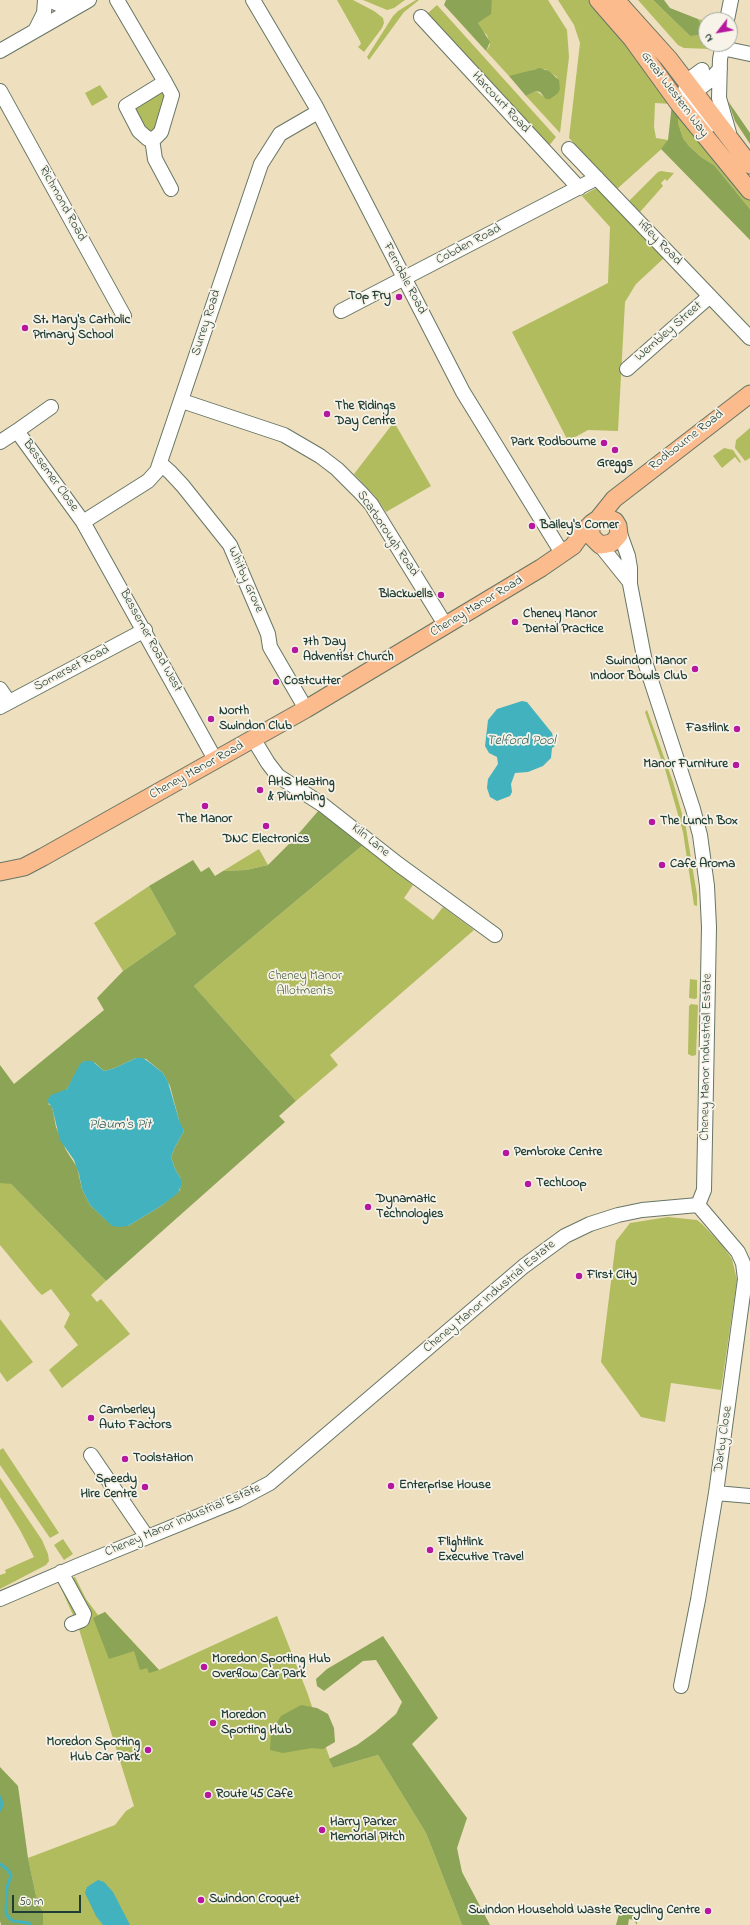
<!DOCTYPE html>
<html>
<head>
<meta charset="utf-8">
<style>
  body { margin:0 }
  #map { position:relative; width:750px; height:1925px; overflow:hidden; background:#eedfbf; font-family:"Indie Flower",sans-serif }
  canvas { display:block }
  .north { position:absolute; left:698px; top:12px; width:40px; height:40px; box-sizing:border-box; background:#f7f3e8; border:1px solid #a1aaa0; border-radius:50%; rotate:239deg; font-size:11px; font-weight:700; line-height:16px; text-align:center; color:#1f3d34 }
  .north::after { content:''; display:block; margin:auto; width:14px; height:18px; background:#b5179e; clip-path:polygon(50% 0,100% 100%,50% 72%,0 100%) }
  .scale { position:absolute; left:12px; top:1895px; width:69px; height:18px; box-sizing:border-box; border:2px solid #1f3d34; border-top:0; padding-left:5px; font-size:12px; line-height:14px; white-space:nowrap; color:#1f3d34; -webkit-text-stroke:3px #f7f3e8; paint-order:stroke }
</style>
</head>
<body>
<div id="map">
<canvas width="750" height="1925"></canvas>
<div class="north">N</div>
<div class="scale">50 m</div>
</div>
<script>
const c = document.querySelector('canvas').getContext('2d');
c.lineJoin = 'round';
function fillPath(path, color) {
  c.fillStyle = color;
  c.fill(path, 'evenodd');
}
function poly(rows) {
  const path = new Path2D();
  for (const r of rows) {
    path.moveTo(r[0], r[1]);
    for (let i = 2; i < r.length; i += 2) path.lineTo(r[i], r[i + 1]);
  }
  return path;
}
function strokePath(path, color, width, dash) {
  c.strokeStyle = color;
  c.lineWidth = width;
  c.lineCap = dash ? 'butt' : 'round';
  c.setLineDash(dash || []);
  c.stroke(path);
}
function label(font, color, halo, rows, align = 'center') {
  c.font = font + ' "Indie Flower",sans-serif';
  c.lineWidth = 3.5;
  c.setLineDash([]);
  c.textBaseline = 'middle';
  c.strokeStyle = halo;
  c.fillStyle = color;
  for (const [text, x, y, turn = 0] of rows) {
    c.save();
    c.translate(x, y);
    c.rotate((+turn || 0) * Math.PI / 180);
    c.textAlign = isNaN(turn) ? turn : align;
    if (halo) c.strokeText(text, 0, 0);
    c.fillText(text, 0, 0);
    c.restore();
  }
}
fillPath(poly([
  [337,0,353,0,374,11,383,18,384,23,382,28,364,52,358,47,361,44,360,41],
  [363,0,405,0,394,8,387,10],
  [416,0,419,0,404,12,369,60,367,57,393,16,398,11],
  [492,0,548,0,567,30,569,57,560,133,526,96,536,91,543,96,560,89,557,77,545,69,535,69,512,77,509,76,486,51,490,45,487,35,480,29,478,23,490,14],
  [558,0,591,0,672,104,655,103,654,127,656,138,668,140,667,144,617,189,569,138,580,43,574,25],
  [638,0,653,0,690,36,704,30,698,19,706,21,706,44,712,44,711,49,684,48,678,45],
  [437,5,556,137,548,147,427,14],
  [100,85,108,97,92,106,85,93],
  [163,86,166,92,158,125,153,131,146,132,129,107],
  [678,111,750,199,750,209,714,165,701,157,689,146,683,138,678,123],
  [661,171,674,173,667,181,665,179,661,183,663,186,640,212,629,201,658,172],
  [598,187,664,258,636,284,625,302,618,431,588,430,568,441,512,332,608,283,610,227,582,196],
  [394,422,431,486,386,512,375,496,354,474],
  [750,428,750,458,745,461,735,448,736,440],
  [724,448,733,450,741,462,740,463,735,457,722,468,713,456],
  [647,710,673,782,686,828,697,895,697,906,694,905,683,832,663,762,662,762,645,712],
  [363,845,413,885,404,898,433,920,443,907,474,930,330,1055,338,1065,296,1101,194,986],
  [259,849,268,865,246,870,223,871],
  [149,886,176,934,123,971,94,923],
  [690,979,697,980,697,998,695,999,689,998],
  [691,1004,698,1005,696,1055,692,1056,688,1054,689,1006],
  [3,1182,11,1184,106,1281,91,1295,97,1302,101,1299,130,1334,62,1388,49,1370,78,1345,64,1327,70,1314,51,1289,42,1295,37,1290,0,1245,0,1183],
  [668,1217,697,1220,702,1224,722,1245,732,1259,737,1280,721,1390,671,1383,665,1422,641,1417,601,1362,616,1241,630,1223],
  [0,1319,33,1362,7,1382,0,1372],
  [3,1448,59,1533,50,1538,0,1465,0,1450],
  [0,1478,42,1540,48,1554,49,1561,46,1565,0,1589,0,1575,6,1573,5,1570,34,1557,20,1530,0,1497],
  [63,1539,73,1554,64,1560,54,1545],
  [75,1577,86,1599,98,1615,105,1612,159,1670,277,1616,307,1692,333,1768,378,1755,426,1833,462,1925,43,1925,43,1911,38,1905,28,1858,115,1825,126,1811,134,1806,78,1626,59,1584]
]), '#b0bc5e');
fillPath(poly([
  [446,0,492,0,491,14,478,23,490,42,486,51,444,5],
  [653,0,664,0,670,8,698,19,704,30,704,34,690,36],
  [540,68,549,71,559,80,560,89,558,93,550,99,546,99,540,92,536,91,526,96,509,76],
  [728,101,750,133,750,144,735,121],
  [672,104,678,111,678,123,683,138,689,146,701,157,714,165,750,209,750,240,661,149,668,140],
  [319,810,363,845,194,986,296,1101,279,1116,285,1122,106,1281,11,1184,0,1183,0,1065,14,1084,104,1010,97,998,123,971,176,934,149,886,193,860,201,872,209,867,215,876,223,871,246,870,268,865,294,839],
  [136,1058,146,1059,163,1073,170,1086,180,1124,184,1131,175,1147,171,1157,175,1169,181,1179,180,1190,161,1206,128,1226,106,1220,90,1205,82,1189,77,1167,66,1150,56,1127,52,1106,48,1104,67,1089,83,1062,89,1061,95,1063,104,1071,115,1068],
  [105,1612,159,1670,149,1673,147,1668,140,1670,134,1651,109,1659,93,1618],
  [383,1636,438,1718,412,1744,467,1818,457,1848,462,1872,490,1925,462,1925,426,1833,378,1755,333,1768,329,1759,357,1745,375,1732,396,1714,402,1702,376,1660,363,1661,324,1691,317,1686,316,1679,327,1669],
  [301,1705,317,1708,328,1714,334,1728,335,1742,323,1749,312,1748,283,1753,270,1750,271,1733,281,1716],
  [0,1767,18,1786,28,1858,38,1905,43,1911,43,1925,1,1925,0,1921],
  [627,1911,637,1918,637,1925,634,1920,629,1919,628,1925,616,1925,619,1914]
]), '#8ca455');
fillPath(poly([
  [522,701,527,702,552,733,555,746,552,748,551,758,543,766,528,772,515,773,511,784,512,792,510,796,497,801,490,797,487,788,488,779,498,764,497,757,489,753,485,746,488,720,497,709],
  [136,1058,143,1058,149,1062,163,1073,168,1082,179,1120,184,1131,175,1147,171,1157,175,1169,181,1179,181,1186,178,1193,161,1206,128,1226,120,1227,112,1226,90,1205,82,1189,79,1174,74,1160,60,1140,52,1107,47,1101,51,1095,67,1089,80,1064,85,1061,92,1061,104,1071,115,1068],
  [98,1880,104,1882,113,1892,130,1925,103,1925,96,1916,85,1893,87,1887]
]), '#43b2bf');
strokePath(poly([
  [0,1797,2,1804,0,1810],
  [0,1864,8,1870,11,1876,7,1887,6,1913,8,1917,13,1921,29,1923,30,1925]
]), '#43b2bf', 3);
const minor = poly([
  [49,0,62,6,76,7],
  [117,0,165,82,172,95,161,132,155,138,148,139,139,131,126,106,165,82],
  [253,0,315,105,463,392,562,553],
  [421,17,579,188],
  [727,20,731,0],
  [35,31,44,13,45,0],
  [723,44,720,59,719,98,729,133],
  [722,48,750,54],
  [0,51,89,0],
  [702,70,687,81,685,91,687,99,707,127],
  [0,91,124,316],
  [695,92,708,82,720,69],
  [152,139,155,159,171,189],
  [569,149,750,338],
  [341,311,597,178],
  [627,369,710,296],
  [182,401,284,435,320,456,337,469,361,493,371,504,446,626],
  [17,431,51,407],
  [0,442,17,431,83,522,216,761],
  [161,464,170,472,183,486,230,545,268,634,270,647,306,709],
  [83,522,148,481,157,471,261,164,280,134,318,112],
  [600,545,629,581],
  [0,689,9,702],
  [0,707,145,630],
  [254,740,268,763,278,776,323,805,398,864,495,935],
  [91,1455,147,1537],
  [716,1493,750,1496],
  [61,1572,84,1614,82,1620,72,1624],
  [0,1599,77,1566,238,1500,270,1483,524,1266,565,1236,590,1224,618,1215,642,1210,698,1205,704,1190,709,927,707,886,700,835,693,809,645,662,630,584,630,568,628,556,619,531],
  [681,1686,698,1600,716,1493,745,1279,743,1263,738,1252,698,1205]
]);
const major = poly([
  [598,0,632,39,679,104,750,191],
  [616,0,669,59,750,165],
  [598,519,614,499,750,394],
  [0,872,24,867,43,857,306,709,541,568,573,546,583,532,592,523,598,519,608,518,615,521,618,526,619,535,612,543,600,545,591,536,591,525]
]);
strokePath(minor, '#677665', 16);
strokePath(major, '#677665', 19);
strokePath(minor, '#fff', 14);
strokePath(major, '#fbbb8c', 17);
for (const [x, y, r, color] of [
  [399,297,4,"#b5179e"],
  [25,328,4,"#b5179e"],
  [327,414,4,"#b5179e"],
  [604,443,4,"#b5179e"],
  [615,450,4,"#b5179e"],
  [532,526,4,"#b5179e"],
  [441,595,4,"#b5179e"],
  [515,622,4,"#b5179e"],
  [295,650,4,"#b5179e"],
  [695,669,4,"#b5179e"],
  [276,682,4,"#b5179e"],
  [211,719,4,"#b5179e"],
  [737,729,4,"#b5179e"],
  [736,765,4,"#b5179e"],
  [260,790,4,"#b5179e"],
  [205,806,4,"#b5179e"],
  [652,822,4,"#b5179e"],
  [266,826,4,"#b5179e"],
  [662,865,4,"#b5179e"],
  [506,1153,4,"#b5179e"],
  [528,1184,4,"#b5179e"],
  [368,1207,4,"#b5179e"],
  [579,1276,4,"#b5179e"],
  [91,1418,4,"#b5179e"],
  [125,1459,4,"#b5179e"],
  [391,1486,4,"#b5179e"],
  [145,1487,4,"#b5179e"],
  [430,1550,4,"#b5179e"],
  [204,1667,4,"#b5179e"],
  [213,1723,4,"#b5179e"],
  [148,1750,4,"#b5179e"],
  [208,1795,4,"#b5179e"],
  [322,1830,4,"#b5179e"],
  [201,1900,4,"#b5179e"],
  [708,1911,4,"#b5179e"]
]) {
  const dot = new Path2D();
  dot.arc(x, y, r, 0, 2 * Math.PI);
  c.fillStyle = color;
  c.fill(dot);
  strokePath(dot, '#f7f3e8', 1.5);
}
label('13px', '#1f3d34', '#f7f3e8', [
  ["Great Western Way",674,95,53],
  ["Harcourt Road",500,103,47],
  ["Richmond Road",62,204,61],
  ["Iffley Road",659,243,46],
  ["Cobden Road",469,245,-28],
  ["Ferndale Road",404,279,62],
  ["Surrey Road",207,323,-72],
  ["Wembley Street",669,332,-41],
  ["Rodbourne Road",687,441,-38],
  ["Bessemer Close",50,476,54],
  ["Scarborough Road",387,534,56],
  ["Whitby Grove",245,580,66],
  ["Cheney Manor Road",477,607,-31],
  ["Bessemer Road West",150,641,61],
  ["Somerset Road",72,669,-28],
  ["Cheney Manor Road",197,771,-29],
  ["Kiln Lane",370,841,39],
  ["Cheney Manor Industrial Estate",707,1057,-89],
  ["Cheney Manor Industrial Estate",490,1297,-40],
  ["Darby Close",724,1439,-82],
  ["Cheney Manor Industrial Estate",183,1521,-23]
]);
label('bold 13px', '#1f3d34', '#f7f3e8', [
  ["Top Fry",391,297,"right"],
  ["St. Mary's Catholic",33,321],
  ["Primary School",33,336],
  ["The Ridings",335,407],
  ["Day Centre",335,422],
  ["Park Rodbourne",596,443,"right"],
  ["Greggs",615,464,"center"],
  ["Bailey's Corner",540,526],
  ["Blackwells",433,595,"right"],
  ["Cheney Manor",523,615],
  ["Dental Practice",523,630],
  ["7th Day",303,643],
  ["Adventist Church",303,658],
  ["Swindon Manor",687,662,"right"],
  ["Indoor Bowls Club",687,677,"right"],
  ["Costcutter",284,682],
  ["North",219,712],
  ["Swindon Club",219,727],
  ["Fastlink",729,729,"right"],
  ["Manor Furniture",728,765,"right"],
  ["AHS Heating",268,783],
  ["& Plumbing",268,798],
  ["The Manor",205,820,"center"],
  ["The Lunch Box",660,822],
  ["DNC Electronics",266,840,"center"],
  ["Cafe Aroma",670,865],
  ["Pembroke Centre",514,1153],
  ["TechLoop",536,1184],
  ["Dynamatic",376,1200],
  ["Technologies",376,1215],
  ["First City",587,1276],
  ["Camberley",99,1411],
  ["Auto Factors",99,1426],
  ["Toolstation",133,1459],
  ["Speedy",137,1480,"right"],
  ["Hire Centre",137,1495,"right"],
  ["Enterprise House",399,1486],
  ["Flightlink",438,1543],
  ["Executive Travel",438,1558],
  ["Moredon Sporting Hub",212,1660],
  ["Overflow Car Park",212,1675],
  ["Moredon",221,1716],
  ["Sporting Hub",221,1731],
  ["Moredon Sporting",140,1743,"right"],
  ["Hub Car Park",140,1758,"right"],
  ["Route 45 Cafe",216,1795],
  ["Harry Parker",330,1823],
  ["Memorial Pitch",330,1838],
  ["Swindon Croquet",209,1900],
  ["Swindon Household Waste Recycling Centre",700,1911,"right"]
], 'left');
label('13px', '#435d3e', '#f7f3e8', [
  ["Cheney Manor",305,977],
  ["Allotments",305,992]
]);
label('italic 14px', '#285a57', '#f7f3e8', [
  ["Telford Pool",521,742],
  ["Plaum's Pit",120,1126]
]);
</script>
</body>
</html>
